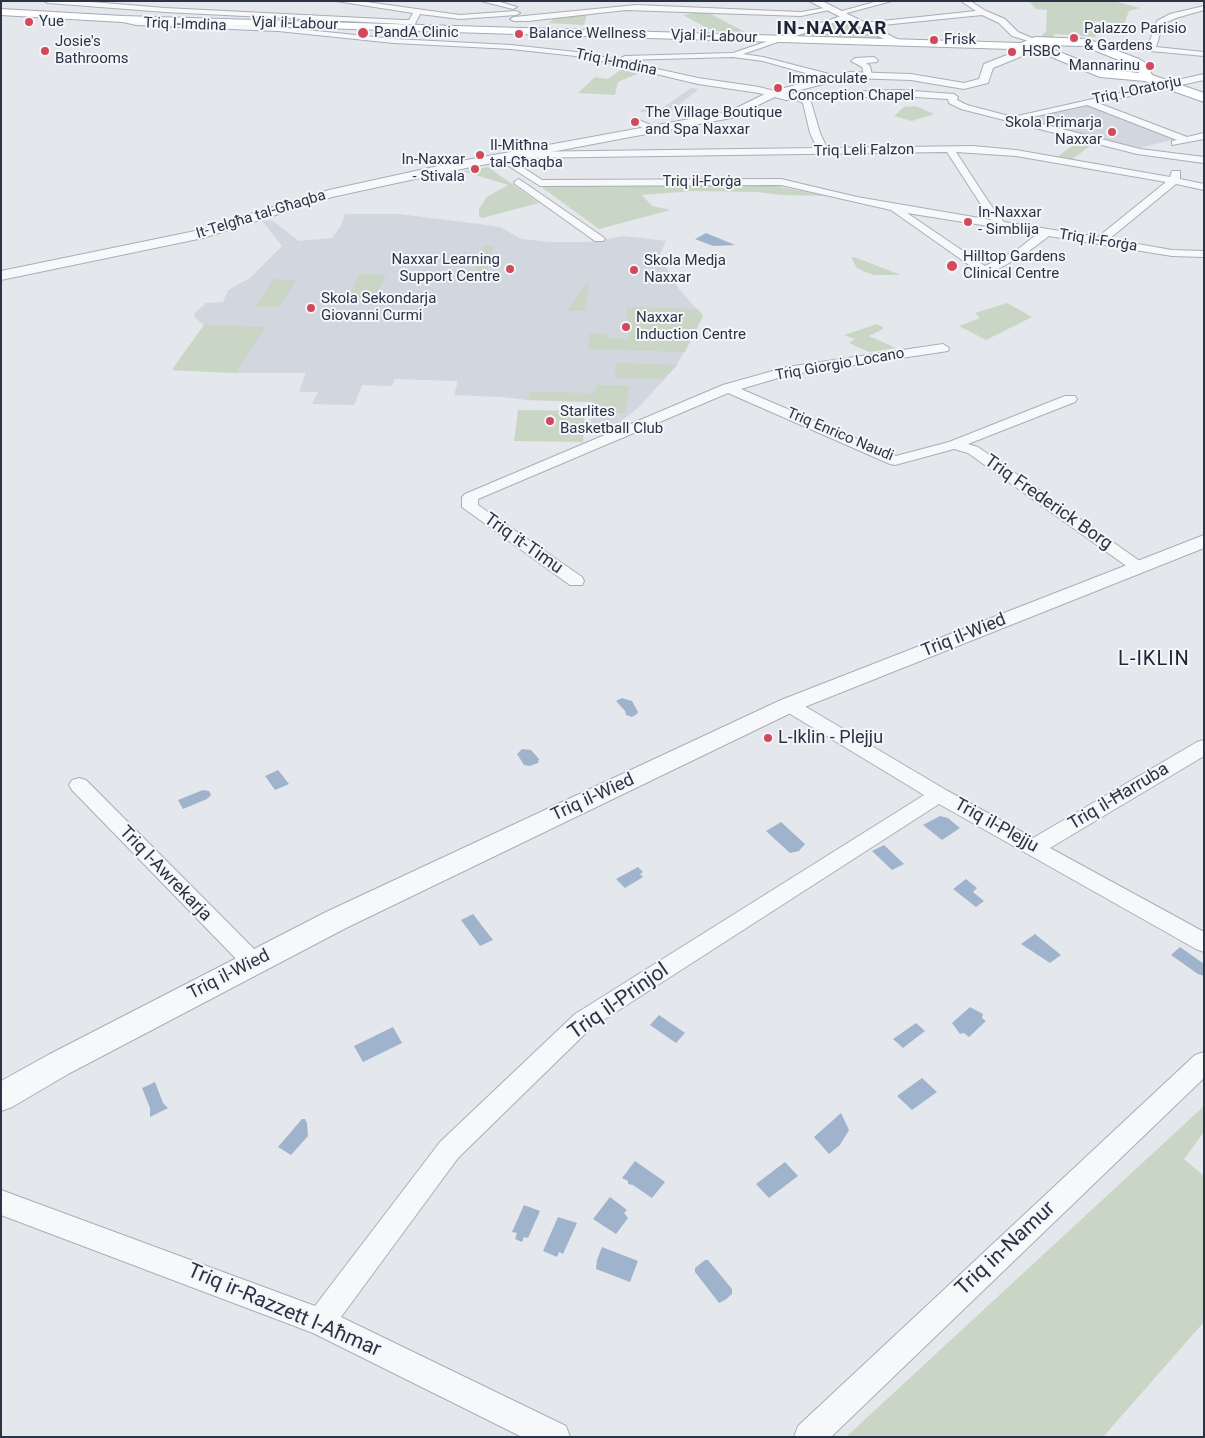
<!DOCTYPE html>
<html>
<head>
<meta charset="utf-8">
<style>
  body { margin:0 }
  #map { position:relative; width:1205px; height:1438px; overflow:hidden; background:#e4e7ec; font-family:Roboto,sans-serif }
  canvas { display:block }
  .frame { position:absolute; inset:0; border:2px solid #2b3445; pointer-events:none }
</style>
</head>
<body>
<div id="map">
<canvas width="1205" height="1438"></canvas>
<div class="frame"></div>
</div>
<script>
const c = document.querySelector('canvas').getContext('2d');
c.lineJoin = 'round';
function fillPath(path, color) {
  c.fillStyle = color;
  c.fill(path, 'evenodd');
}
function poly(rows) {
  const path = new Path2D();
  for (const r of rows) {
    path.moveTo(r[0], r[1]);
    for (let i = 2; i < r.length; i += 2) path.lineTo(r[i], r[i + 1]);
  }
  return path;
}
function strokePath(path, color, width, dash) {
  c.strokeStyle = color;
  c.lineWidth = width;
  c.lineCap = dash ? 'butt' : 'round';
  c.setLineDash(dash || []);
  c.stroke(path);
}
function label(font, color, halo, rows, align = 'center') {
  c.font = font + ' Roboto,sans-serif';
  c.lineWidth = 4;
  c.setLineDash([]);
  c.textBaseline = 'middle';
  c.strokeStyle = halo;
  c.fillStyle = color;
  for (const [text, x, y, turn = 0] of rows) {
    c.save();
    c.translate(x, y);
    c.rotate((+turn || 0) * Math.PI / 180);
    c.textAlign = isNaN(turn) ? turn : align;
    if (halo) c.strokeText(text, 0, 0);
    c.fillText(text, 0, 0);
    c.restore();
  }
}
fillPath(poly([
  [691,88,699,89,670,112,638,112,645,108,661,109],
  [1083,105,1089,105,1176,139,1139,148,1029,121,1029,116],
  [345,214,399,214,479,224,500,227,521,239,549,242,589,242,624,236,666,241,656,263,664,264,679,289,703,316,677,365,639,407,604,435,590,429,594,402,527,400,501,397,454,395,458,381,395,379,392,386,362,385,354,405,312,404,318,392,299,392,306,373,236,373,172,370,204,325,194,317,195,313,206,303,223,302,228,290,250,278,282,246,262,221,272,220,299,241,332,238,341,226]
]), '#d2d6de');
fillPath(poly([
  [1029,1,1108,1,1122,3,1140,8,1129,11,1124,24,1095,21,1096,37,1055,34,1052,39,1041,37,1046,31,1047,10,1036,9],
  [698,12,707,12,745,32,713,31,683,15],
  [587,14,584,25,549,23,554,18],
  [847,17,898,42,781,39],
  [625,67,644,71,618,82,615,95,578,93,595,77,608,79],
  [916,106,934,114,912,121,894,116,904,107],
  [1080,140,1093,144,1071,160,1057,157],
  [488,167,539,203,482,218,479,216,479,209,487,197,508,185,463,171],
  [770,185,827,196,781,195,757,192,693,191,642,195,652,206,671,210,599,229,540,186],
  [483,246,494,246,486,274,474,274],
  [851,257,854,257,901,275,874,275,863,271,857,268],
  [359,274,386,275,375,298,348,298],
  [273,279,296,280,279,307,255,307],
  [589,280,585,311,567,311],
  [1007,303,1032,317,986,340,959,326,980,318,975,313],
  [627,307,698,309,703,316,685,352,588,349,589,334,607,334,607,338,628,338],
  [877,324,883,327,883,329,869,336,896,348,869,352,849,343,855,339,844,335],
  [204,325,265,327,236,373,172,370],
  [616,363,620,363,677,365,664,379,615,378],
  [596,385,629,386,625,413,593,413,594,402,527,400,530,392,595,393],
  [518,410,585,411,583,442,514,441],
  [1204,1106,1204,1132,1184,1159,1204,1176,1204,1322,1103,1437,846,1437]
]), '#c9d6c5');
fillPath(poly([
  [706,233,735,245,713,246,695,239],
  [622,698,632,701,638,712,637,714,632,717,626,715,625,711,616,701],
  [522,749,531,750,539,759,538,763,530,766,524,765,517,754],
  [278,770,289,784,275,790,265,776],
  [203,790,209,791,211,795,207,799,183,809,178,800],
  [940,816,948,818,960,828,942,840,923,825],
  [781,822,805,844,799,851,790,853,766,831],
  [884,845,904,864,892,870,872,851],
  [638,867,643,872,640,874,643,877,625,888,616,879],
  [966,879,977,888,973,892,984,901,976,907,953,889],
  [473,914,493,940,480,946,461,920],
  [1035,934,1061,955,1050,963,1021,944],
  [1180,947,1204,964,1204,976,1198,974,1171,955],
  [970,1007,983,1014,982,1018,986,1021,969,1037,964,1033,960,1034,952,1023],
  [659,1015,685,1033,676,1043,650,1025],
  [916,1023,925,1031,903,1048,893,1039],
  [393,1027,402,1043,363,1062,354,1046],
  [922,1078,937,1092,912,1110,897,1096],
  [155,1082,163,1103,168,1108,150,1117,150,1108,142,1088],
  [841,1113,849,1130,840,1145,829,1154,814,1137],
  [302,1119,305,1119,307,1123,308,1136,291,1155,278,1147],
  [635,1161,665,1182,652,1198,633,1185,628,1184,628,1181,622,1178],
  [785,1162,798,1176,769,1198,756,1184],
  [610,1197,627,1210,624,1213,628,1218,616,1234,593,1219],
  [524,1205,540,1211,528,1238,524,1237,522,1242,515,1239,517,1233,512,1232],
  [558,1217,577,1223,563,1254,559,1252,557,1257,543,1251],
  [602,1247,638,1261,630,1282,596,1269,597,1260],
  [705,1260,708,1260,732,1289,732,1294,725,1300,719,1303,695,1272,695,1268]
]), '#9fb4cc');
const minor = poly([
  [44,1,80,1,165,8,403,20,409,20,413,13,336,1,359,1,460,15,516,11,520,13,516,15,460,19,420,14,415,24,403,24,165,12,48,3,44,1],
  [481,1,497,1,517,7,513,9,481,1],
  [878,1,892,1,839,15,835,13,878,1],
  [961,1,970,1,986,11,1005,19,1018,32,1039,41,1035,43,1012,36,999,23,982,15,863,27,859,25,863,23,976,11,961,1],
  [636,5,801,12,830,7,834,9,801,16,626,10,528,21,514,21,510,19,514,17,636,5],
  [1204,6,1204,10,1176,18,1163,24,1156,47,1204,52,1204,56,1086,45,1082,43,1086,41,1148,46,1157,21,1170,14,1204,6],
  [844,15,851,17,743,54,763,57,837,76,837,80,834,81,763,61,733,57,625,60,621,58,625,56,733,53,844,15],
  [119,17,136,21,278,27,394,39,511,45,585,53,698,78,759,87,786,94,899,90,954,94,958,97,957,100,967,105,1013,117,1204,74,1204,80,1098,103,1187,137,1204,133,1204,139,1172,145,1172,141,1177,140,1087,105,1023,119,1140,149,1204,157,1204,163,1137,154,961,109,949,103,948,99,899,96,808,99,811,102,820,133,827,148,973,146,1016,150,1170,177,1172,171,1180,171,1180,179,1204,184,1204,190,1176,184,1109,239,1172,250,1204,251,1204,257,1172,256,1049,236,1025,254,998,269,983,273,979,272,891,210,781,185,540,186,501,161,501,157,507,157,542,180,781,179,857,197,991,220,947,152,520,158,515,155,520,152,817,148,810,133,803,103,795,99,786,100,759,93,698,84,585,57,511,49,394,43,278,31,136,25,119,21,119,17],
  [956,152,1016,156,1166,182,1098,237,1004,222,990,204,956,152],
  [907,213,1001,228,1037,234,1017,250,985,266,907,213],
  [874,57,878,60,877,62,866,63,870,66,872,75,868,78,864,75,862,67,851,61,855,58,874,57],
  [637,119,657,128,659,130,654,133,634,124,634,120,637,119],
  [519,179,603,237,605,239,603,241,595,241,515,184,514,182,519,179],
  [943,344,949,348,948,351,788,375,741,389,896,456,949,442,1065,396,1075,396,1077,399,1075,402,968,444,978,447,1144,564,1146,567,1144,570,1132,570,968,453,954,449,895,465,890,464,728,393,478,499,478,505,582,577,584,581,582,585,570,585,462,507,462,497,465,494,723,385,787,367,943,344],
  [789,699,796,701,946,790,1033,838,1197,742,1204,740,1204,756,1050,848,1204,932,1204,952,1196,949,939,804,591,1028,458,1158,341,1317,566,1426,570,1437,522,1437,313,1333,1,1215,1,1190,315,1306,440,1142,575,1014,924,795,782,709,780,705,782,701,789,699],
  [79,778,86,780,261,956,264,962,261,968,253,971,245,968,72,790,69,785,72,780,79,778],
  [1204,1052,1204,1078,831,1437,794,1437,798,1426,1195,1055,1204,1052]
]);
const tertiary = poly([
  [809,1,822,1,903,42,898,45,894,44,809,1],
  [1023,44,1028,47,1020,57,993,68,988,83,964,89,911,80,850,78,835,81,777,96,731,118,461,169,332,197,203,238,1,280,1,271,195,231,329,190,461,161,728,112,769,92,834,75,850,72,911,74,964,83,979,79,984,64,1012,53,1019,45,1023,44],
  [1204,535,1204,548,797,710,346,928,70,1073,12,1107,1,1111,1,1081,48,1055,326,912,781,700,1204,535]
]);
const primary = poly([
  [1,9,122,16,1021,43,1035,37,1086,39,1139,59,1147,64,1152,75,1204,93,1204,102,1145,81,1100,77,1037,51,1012,49,122,22,1,15,1,9],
  [1042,45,1084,46,1131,65,1138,69,1139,73,1102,69,1042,45]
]);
strokePath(minor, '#a9aeb7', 2);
strokePath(tertiary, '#a9aeb7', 2);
strokePath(primary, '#a3abb8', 2);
fillPath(minor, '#f7f8fa');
fillPath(tertiary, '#f7f8fa');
fillPath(primary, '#fff');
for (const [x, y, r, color] of [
  [29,22,5,"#d1495b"],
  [363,33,6,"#d1495b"],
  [519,34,5,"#d1495b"],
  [1074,38,5,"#d1495b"],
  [934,40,5,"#d1495b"],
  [45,51,5,"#d1495b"],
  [1012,52,5,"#d1495b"],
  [1150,66,5,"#d1495b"],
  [778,88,5,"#d1495b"],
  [635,122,5,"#d1495b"],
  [1112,132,5,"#d1495b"],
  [480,155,5,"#d1495b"],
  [475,169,5,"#d1495b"],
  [968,222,5,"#d1495b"],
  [952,266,6,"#d1495b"],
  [510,269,5,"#d1495b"],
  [634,270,5,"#d1495b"],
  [311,308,5,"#d1495b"],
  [626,327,5,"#d1495b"],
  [550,421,5,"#d1495b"],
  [768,738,5,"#d1495b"]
]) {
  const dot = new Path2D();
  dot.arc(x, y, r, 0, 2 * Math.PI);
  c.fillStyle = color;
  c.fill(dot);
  strokePath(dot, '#f4f6f9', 2);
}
label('15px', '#2b3445', '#f4f6f9', [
  ["Yue",39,22],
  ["Palazzo Parisio",1084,29],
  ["& Gardens",1084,46],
  ["PandA Clinic",374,33],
  ["Balance Wellness",529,34],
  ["Frisk",944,40],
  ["Josie's",55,42],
  ["Bathrooms",55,59],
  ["HSBC",1022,52],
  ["Mannarinu",1140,66,"right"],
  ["Immaculate",788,79],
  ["Conception Chapel",788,96],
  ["The Village Boutique",645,113],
  ["and Spa Naxxar",645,130],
  ["Skola Primarja",1102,123,"right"],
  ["Naxxar",1102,140,"right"],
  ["Il-Mitħna",490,146],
  ["tal-Għaqba",490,163],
  ["In-Naxxar",465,160,"right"],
  ["- Stivala",465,177,"right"],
  ["In-Naxxar",978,213],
  ["- Simblija",978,230],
  ["Hilltop Gardens",963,257],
  ["Clinical Centre",963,274],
  ["Naxxar Learning",500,260,"right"],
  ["Support Centre",500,277,"right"],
  ["Skola Medja",644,261],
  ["Naxxar",644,278],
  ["Skola Sekondarja",321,299],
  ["Giovanni Curmi",321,316],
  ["Naxxar",636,318],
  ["Induction Centre",636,335],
  ["Starlites",560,412],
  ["Basketball Club",560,429]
], 'left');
label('15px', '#2b3445', '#f4f6f9', [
  ["Vjal il-Labour",295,24,2],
  ["Triq l-Imdina",185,25,2],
  ["Vjal il-Labour",714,37,2],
  ["Triq l-Imdina",616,63,12],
  ["Triq l-Oratorju",1137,91,-12],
  ["Triq Leli Falzon",864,151,-1],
  ["Triq il-Forġa",702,182],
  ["It-Telgħa tal-Għaqba",261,215,-17],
  ["Triq il-Forġa",1098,241,9],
  ["Triq Giorgio Locano",840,365,-10],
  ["Triq Enrico Naudi",840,435,23]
]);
label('18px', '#2b3445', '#f4f6f9', [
  ["Triq Frederick Borg",1048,503,35],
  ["Triq it-Timu",523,544,35],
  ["Triq il-Wied",964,636,-22],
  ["Triq il-Ħarruba",1119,797,-31],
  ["Triq il-Wied",593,798,-25],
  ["Triq il-Plejju",996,826,29],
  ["Triq l-Awrekarja",165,874,46],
  ["Triq il-Wied",229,975,-27]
]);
label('18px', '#2b3445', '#f4f6f9', [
  ["L-Iklin - Plejju",778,738]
], 'left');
c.letterSpacing = '1px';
label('bold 19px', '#1d2536', '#f4f6f9', [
  ["IN-NAXXAR",832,29]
]);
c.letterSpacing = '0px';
c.letterSpacing = '1px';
label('20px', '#1d2536', '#f4f6f9', [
  ["L-IKLIN",1154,660]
]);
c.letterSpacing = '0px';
label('21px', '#2b3445', '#f4f6f9', [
  ["Triq il-Prinjol",619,1002,-35],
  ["Triq in-Namur",1006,1249,-43],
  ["Triq ir-Razzett l-Aħmar",284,1311,23]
]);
</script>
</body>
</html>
